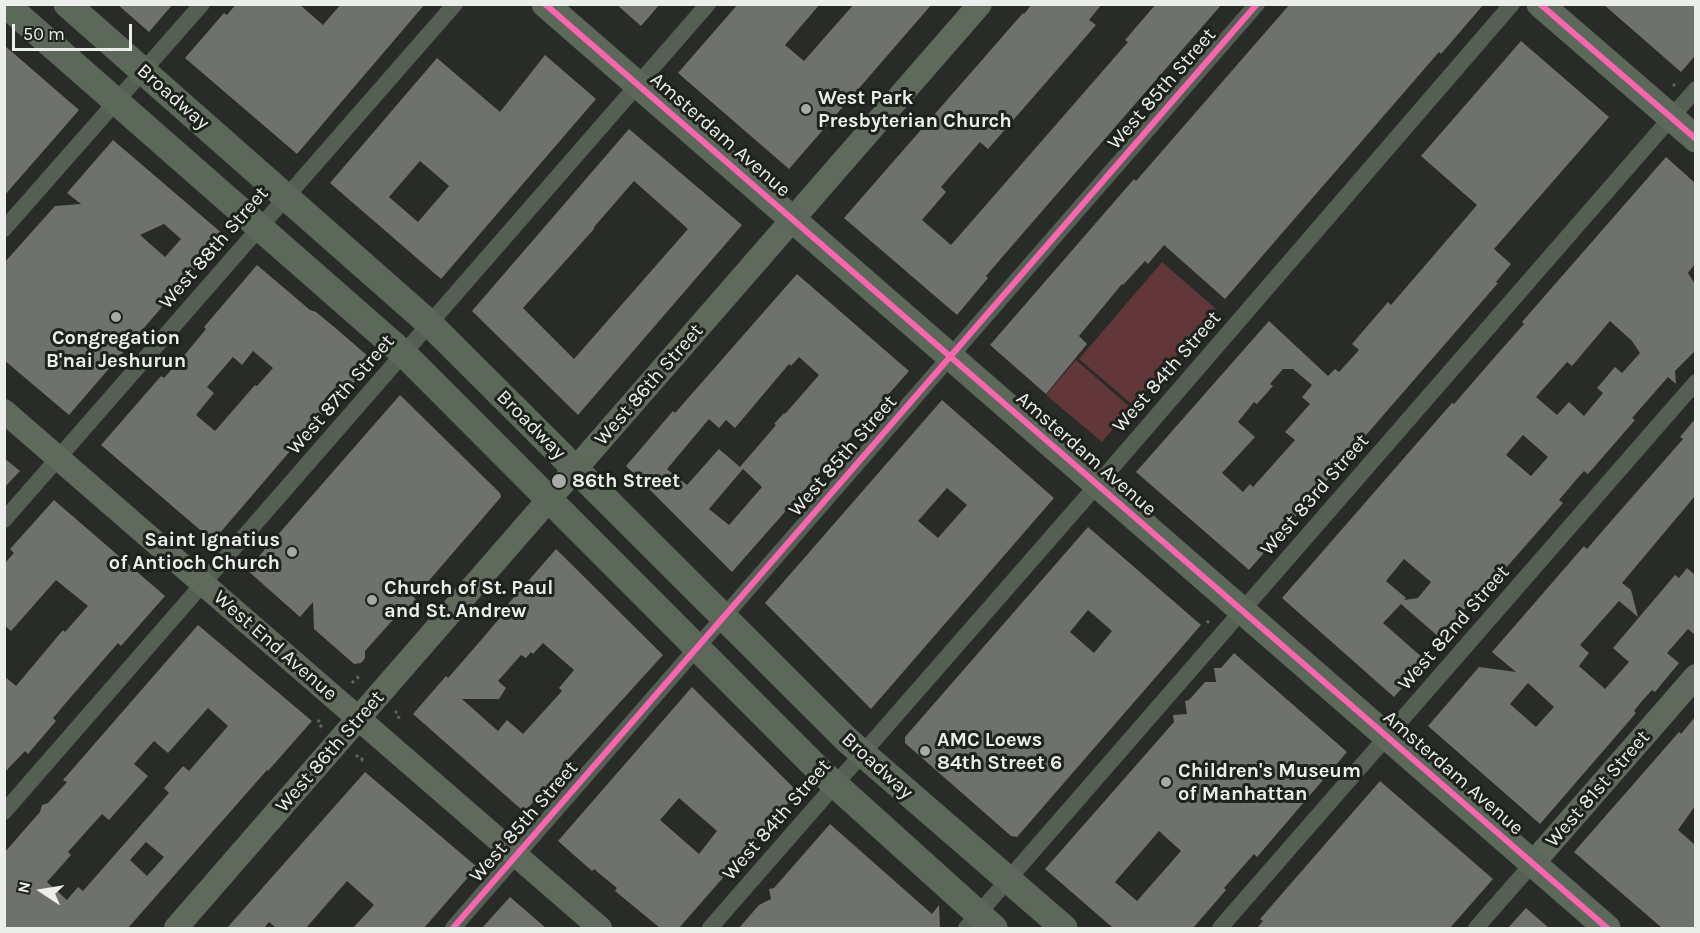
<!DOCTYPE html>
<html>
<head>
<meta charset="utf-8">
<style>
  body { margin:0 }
  #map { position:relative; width:1700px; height:933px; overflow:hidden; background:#292b28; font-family:Karla,sans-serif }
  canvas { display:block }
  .frame { position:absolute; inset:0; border:6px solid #ebeeea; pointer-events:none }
  .north { position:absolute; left:12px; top:861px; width:60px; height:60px; -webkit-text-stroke:4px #1e221d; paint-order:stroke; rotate:282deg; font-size:16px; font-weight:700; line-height:24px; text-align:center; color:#ebeeea }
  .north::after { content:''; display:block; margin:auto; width:21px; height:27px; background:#ebeeea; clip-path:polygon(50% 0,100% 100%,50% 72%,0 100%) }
  .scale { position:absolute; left:12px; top:24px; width:120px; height:27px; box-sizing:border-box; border:3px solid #ebeeea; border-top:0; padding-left:8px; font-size:18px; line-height:21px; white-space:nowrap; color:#ebeeea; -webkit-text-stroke:4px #1e221d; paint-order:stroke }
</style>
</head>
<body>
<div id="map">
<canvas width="1700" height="933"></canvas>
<div class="frame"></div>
<div class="north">N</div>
<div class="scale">50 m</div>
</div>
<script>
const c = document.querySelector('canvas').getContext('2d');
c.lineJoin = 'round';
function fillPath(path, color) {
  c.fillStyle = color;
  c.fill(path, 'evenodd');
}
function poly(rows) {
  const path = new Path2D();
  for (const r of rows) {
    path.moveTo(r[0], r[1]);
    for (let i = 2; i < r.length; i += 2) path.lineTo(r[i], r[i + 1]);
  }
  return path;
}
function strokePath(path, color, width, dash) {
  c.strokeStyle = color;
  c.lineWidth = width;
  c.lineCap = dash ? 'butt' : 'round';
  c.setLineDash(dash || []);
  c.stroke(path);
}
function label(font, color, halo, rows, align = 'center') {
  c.font = font + ' Karla,sans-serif';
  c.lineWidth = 6;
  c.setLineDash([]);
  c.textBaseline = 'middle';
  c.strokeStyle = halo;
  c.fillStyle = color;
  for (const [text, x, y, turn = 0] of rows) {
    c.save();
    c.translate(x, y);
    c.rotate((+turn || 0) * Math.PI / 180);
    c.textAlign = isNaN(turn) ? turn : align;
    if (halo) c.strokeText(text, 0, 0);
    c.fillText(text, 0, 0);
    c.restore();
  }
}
fillPath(poly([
  [1162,262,1216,309,1134,406,1079,359],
  [1076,360,1131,408,1102,442,1046,395]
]), '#613739');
fillPath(poly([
  [117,4,173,4,149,32],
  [236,4,299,4,323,25,341,4,425,4,297,154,185,58,224,13,227,15],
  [616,4,660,4,641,26],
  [738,4,820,4,785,45,804,61,854,4,932,4,789,169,678,73],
  [1032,4,1102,4,1089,20,1096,25,988,149,980,142,941,187,946,192,922,220,951,245,1128,42,1125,40,1156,4,1222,4,1004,255,986,276,988,278,957,315,844,218,1023,13,1024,14],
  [1290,4,1484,4,1441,54,1439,52,1225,299,1164,245,1148,264,1145,261,1123,285,1122,284,1079,336,1087,344,1046,394,990,345,1134,179,1136,181],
  [1603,4,1695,4,1695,56,1681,72],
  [1521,41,1609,117,1494,249,1511,264,1496,282,1498,283,1249,570,1136,472,1269,321,1328,376,1335,369,1339,372,1359,350,1352,344,1388,302,1391,305,1477,205,1421,156],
  [1283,369,1293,369,1312,385,1302,397,1310,404,1285,432,1295,440,1253,487,1250,484,1243,492,1222,473,1255,437,1238,422,1254,402,1257,404,1273,386,1270,384],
  [4,45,79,110,4,196],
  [545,55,596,99,441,279,330,183,437,58,500,112],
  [420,161,449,186,418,222,389,197],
  [629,129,742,225,578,415,472,311],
  [634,181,688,229,574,359,523,308,594,229,594,227],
  [113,140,224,235,69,415,4,360,4,263,55,206,81,204,67,193],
  [164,224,181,239,165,257,140,235],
  [1666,157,1695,183,1695,264,1688,273,1695,284,1695,351,1675,371,1676,384,1668,377,1632,418,1635,420,1588,474,1584,471,1575,481,1559,500,1563,503,1490,586,1487,583,1440,638,1401,604,1383,623,1424,659,1420,665,1422,666,1394,697,1282,598,1452,403,1454,404,1493,359,1524,324,1522,322],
  [1610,321,1632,341,1640,353,1622,373,1615,367,1597,388,1603,393,1584,416,1569,402,1557,415,1536,397,1567,362,1572,366],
  [1523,435,1548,457,1531,476,1506,455],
  [1404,559,1431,582,1418,598,1404,600,1406,598,1386,581],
  [257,265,310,310,316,312,333,326,369,357,371,362,338,401,330,410,327,408,213,541,101,445,161,376,164,378,187,352,206,329,204,327],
  [253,351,273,368,257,386,255,385,215,431,196,415,214,393,207,387,233,357,242,365],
  [797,274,909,371,732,572,626,466,673,411,675,413],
  [799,357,819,375,785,414,784,413,774,424,776,425,740,467,719,449,687,485,667,469,709,419,719,428,726,420,735,428,789,364,791,366],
  [743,469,762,487,729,525,709,509],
  [400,395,500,493,501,497,414,598,417,601,405,616,400,612,365,651,365,658,361,663,354,664,314,629,313,602,300,617,247,570],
  [942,400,1054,498,871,709,765,603],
  [947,488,967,505,938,538,918,521],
  [1695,419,1695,496,1622,583,1631,590,1638,617,1619,601,1580,645,1589,653,1579,666,1605,689,1629,662,1613,648,1675,575,1679,578,1687,568,1695,575,1695,635,1688,629,1667,653,1679,663,1655,692,1652,690,1642,701,1634,711,1636,713,1540,824,1428,726,1479,667,1516,672,1492,652,1584,546,1587,549,1605,528,1683,439,1680,437],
  [1528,683,1554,707,1536,727,1510,704],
  [4,458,20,471,4,488],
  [54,500,165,596,121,646,118,643,70,698,53,718,56,721,28,754,25,751,4,773,4,676,16,686,63,630,65,632,88,606,56,580,11,631,4,625,4,564,14,553,10,549],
  [1088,527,1201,625,1017,837,1011,836,905,743,905,737],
  [1088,610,1112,631,1094,653,1070,632],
  [556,549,663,655,561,767,563,769,528,808,522,810,413,714,446,676,448,678,482,639,504,613,502,611],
  [543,643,574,670,559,688,562,691,523,734,507,720,498,731,462,699,499,699,506,688,498,681,521,655,526,658,531,652,533,654],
  [198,625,312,721,268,771,267,770,128,928,4,928,4,853,40,812,42,805,48,803,67,782,63,780],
  [208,708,228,726,189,771,183,766,164,788,169,793,83,891,78,887,67,900,47,882,71,855,68,852,102,814,109,820,148,776,134,764,154,741,168,753],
  [146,842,164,857,147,876,130,860],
  [1234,653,1347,752,1257,857,1254,854,1224,888,1226,890,1193,928,1113,928,1045,869,1174,722,1173,715,1187,714,1185,701,1189,700,1205,682,1216,682,1214,668,1221,668],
  [1159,831,1181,851,1137,901,1115,882],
  [692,687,798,792,679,928,660,928,615,891,617,888,606,879,594,869,592,871,558,841],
  [679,798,717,831,699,854,660,820],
  [1695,717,1695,806,1678,830,1695,845,1695,928,1662,928,1574,852,1679,732,1681,734],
  [365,772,477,867,424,928,353,928,374,905,347,881,306,928,276,928,269,922,264,928,227,928],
  [1380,781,1493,879,1450,928,1257,928,1263,921,1260,919],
  [830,824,932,914,939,905,940,928,739,928,759,905,771,899,769,889,774,888],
  [510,897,546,928,482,928],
  [1526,908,1549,928,1508,928]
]), '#6f716e');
strokePath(poly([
  [1673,86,1677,82,1679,83],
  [1207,623,1211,618],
  [352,683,357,677,362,681],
  [395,711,400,716,396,720],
  [322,727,317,723,322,717],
  [356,755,363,761],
  [361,760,366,754]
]), '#5d635b', 3, [3, 4.5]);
strokePath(poly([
  [4,229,202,4],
  [4,520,455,4],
  [4,812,708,4],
  [453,928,1257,4],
  [710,928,1097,485,1512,4],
  [966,928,1696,89],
  [1220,928,1696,382],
  [1476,928,1533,863]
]), '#555f53', 16);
strokePath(poly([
  [4,411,600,928],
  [1533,863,1696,676],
  [176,928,980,4]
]), '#5f6a5c', 24);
strokePath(poly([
  [5,4,404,354,820,771,994,928],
  [67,4,430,324,847,740,1064,928],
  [545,4,1607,928],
  [1540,4,1696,139]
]), '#5c6859', 27);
strokePath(poly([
  [545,4,1607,928],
  [1540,4,1696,139],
  [453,928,1257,4]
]), '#f766af', 6);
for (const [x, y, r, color] of [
  [806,109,6,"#a7aaa6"],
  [116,317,6,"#a7aaa6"],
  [559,481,8,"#a7aaa6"],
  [292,552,6,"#a7aaa6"],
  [372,600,6,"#a7aaa6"],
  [925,751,6,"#a7aaa6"],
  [1166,782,6,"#a7aaa6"]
]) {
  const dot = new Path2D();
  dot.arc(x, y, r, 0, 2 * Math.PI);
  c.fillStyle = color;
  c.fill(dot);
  strokePath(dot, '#1e221d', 2);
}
label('20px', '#ebeeea', '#1e221d', [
  ["West 85th Street",1162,89,-49],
  ["Broadway",173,97,41],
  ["Amsterdam Avenue",720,135,41],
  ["West 88th Street",214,248,-49],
  ["West 84th Street",1167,372,-49],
  ["West 86th Street",649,385,-49],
  ["West 87th Street",341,395,-49],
  ["Broadway",531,425,45],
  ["Amsterdam Avenue",1086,454,41],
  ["West 85th Street",843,456,-49],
  ["West 83rd Street",1315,495,-49],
  ["West 82nd Street",1454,628,-49],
  ["West End Avenue",275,646,41],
  ["West 86th Street",330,752,-49],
  ["Broadway",877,766,42],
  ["Amsterdam Avenue",1453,773,41],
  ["West 81st Street",1598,789,-49],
  ["West 84th Street",777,820,-49],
  ["West 85th Street",524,822,-49]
]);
label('bold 20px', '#ebeeea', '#1e221d', [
  ["West Park",818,98],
  ["Presbyterian Church",818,121],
  ["Congregation",116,338,"center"],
  ["B'nai Jeshurun",116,361,"center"],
  ["86th Street",572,481],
  ["Saint Ignatius",280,540,"right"],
  ["of Antioch Church",280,563,"right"],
  ["Church of St. Paul",384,588],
  ["and St. Andrew",384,611],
  ["AMC Loews",937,740],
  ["84th Street 6",937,763],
  ["Children's Museum",1178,771],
  ["of Manhattan",1178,794]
], 'left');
</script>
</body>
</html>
